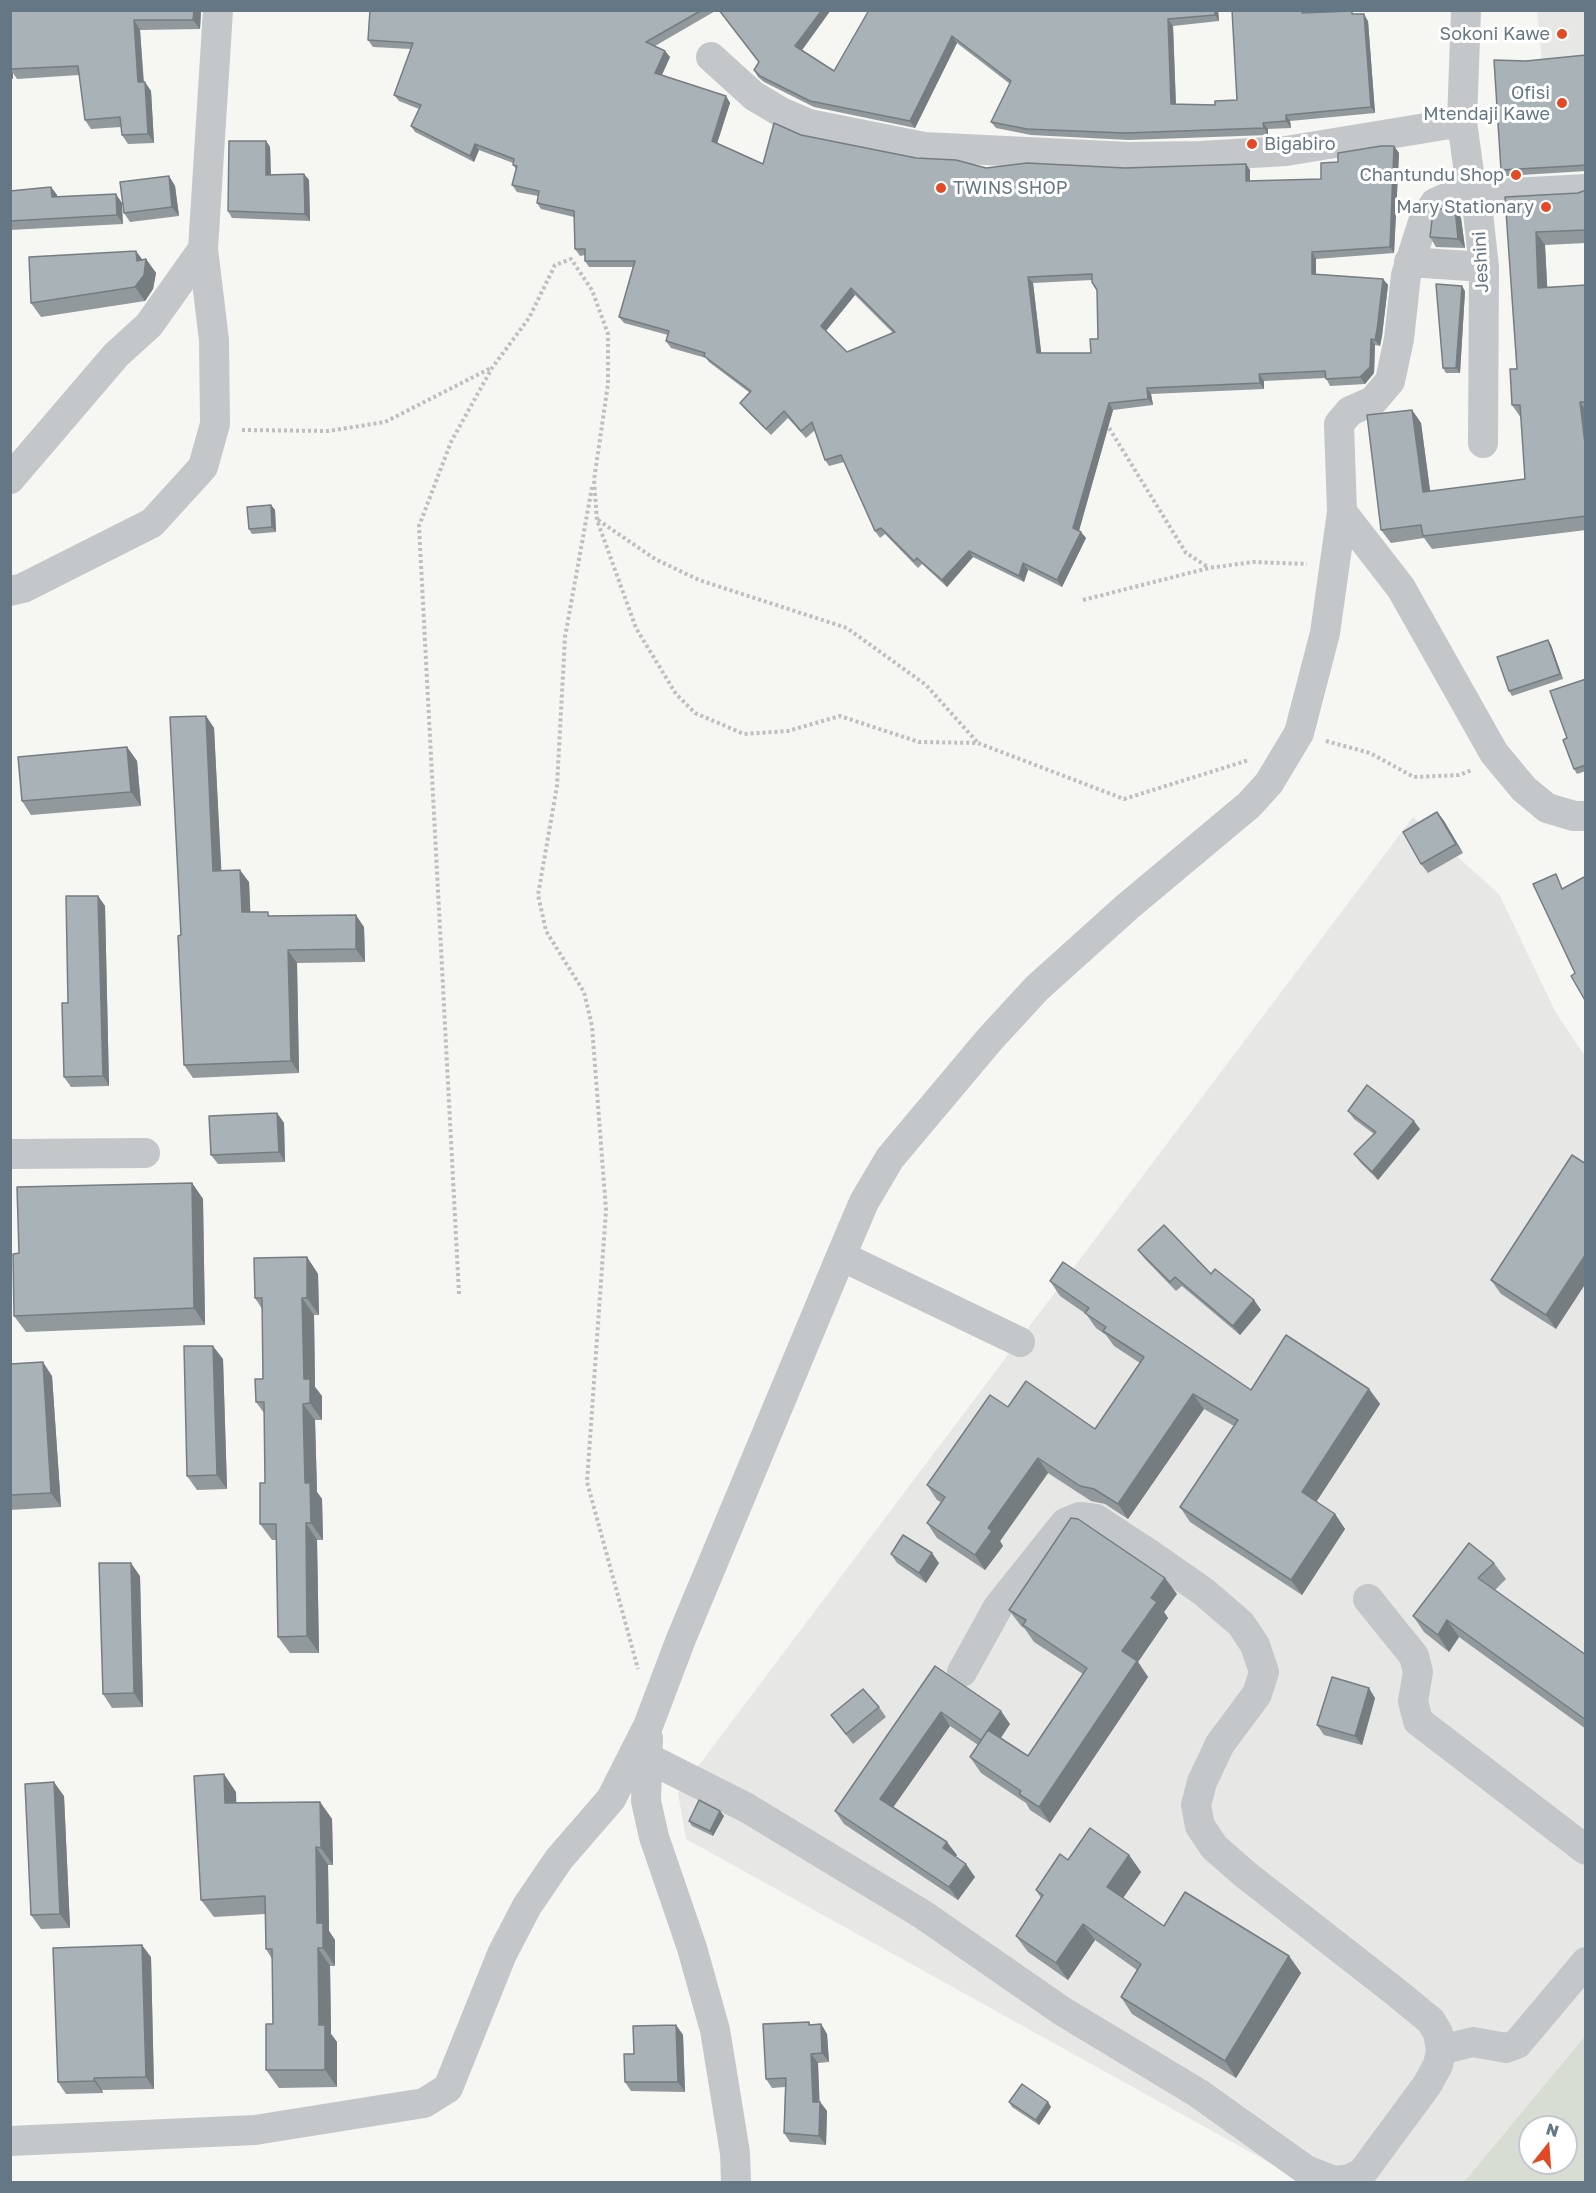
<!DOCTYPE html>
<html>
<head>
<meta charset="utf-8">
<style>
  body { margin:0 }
  #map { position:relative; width:1596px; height:2193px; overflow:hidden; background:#f6f6f2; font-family:"Golos Text",sans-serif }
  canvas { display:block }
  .frame { position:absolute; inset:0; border:12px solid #657784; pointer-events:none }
  .north { position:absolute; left:1518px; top:2115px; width:60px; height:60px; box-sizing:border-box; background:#fff; border:2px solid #c1c9ce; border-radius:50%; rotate:17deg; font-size:16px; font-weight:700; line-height:24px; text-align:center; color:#657784 }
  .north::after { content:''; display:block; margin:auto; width:21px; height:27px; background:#e34925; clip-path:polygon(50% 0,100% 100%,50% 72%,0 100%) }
</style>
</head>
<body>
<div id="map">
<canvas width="1596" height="2193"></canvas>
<div class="frame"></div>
<div class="north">N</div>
</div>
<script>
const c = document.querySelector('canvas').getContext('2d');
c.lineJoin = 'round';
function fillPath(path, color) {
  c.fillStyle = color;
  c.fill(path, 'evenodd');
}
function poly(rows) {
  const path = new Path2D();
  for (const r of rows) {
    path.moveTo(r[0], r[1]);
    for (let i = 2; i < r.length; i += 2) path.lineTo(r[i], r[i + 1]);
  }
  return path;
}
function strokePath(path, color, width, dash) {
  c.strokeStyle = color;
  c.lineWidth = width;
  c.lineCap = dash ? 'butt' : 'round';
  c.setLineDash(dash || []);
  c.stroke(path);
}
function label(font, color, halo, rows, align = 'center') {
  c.font = font + ' "Golos Text",sans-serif';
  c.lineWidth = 6;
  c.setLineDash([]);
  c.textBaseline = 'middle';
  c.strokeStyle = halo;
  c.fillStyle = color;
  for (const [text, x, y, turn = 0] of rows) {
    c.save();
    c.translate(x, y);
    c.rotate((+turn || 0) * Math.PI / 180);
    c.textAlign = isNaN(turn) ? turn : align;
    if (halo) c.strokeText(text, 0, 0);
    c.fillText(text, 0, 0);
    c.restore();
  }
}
fillPath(poly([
  [1537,11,1585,11,1585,58,1542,62],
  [1413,817,1499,894,1556,1013,1585,1056,1585,2036,1464,2182,1304,2182,686,1839,678,1793]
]), '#e7e7e6');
fillPath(poly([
  [1585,2036,1585,2182,1464,2182],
  [1530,2127,1566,2127,1566,2163,1530,2163]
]), '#d7ddd3');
strokePath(poly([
  [1106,423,1186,553,1208,567],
  [242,430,328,431,385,422,491,368],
  [592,487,565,637,557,786,538,895,546,931,584,992,592,1026,606,1210,587,1482,638,1669],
  [598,520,655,559,699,580,847,628,926,685,978,743],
  [1083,600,1209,568,1253,562,1307,564],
  [1326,741,1370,753,1414,777,1459,775,1472,770],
  [459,1294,419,526,451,442,492,368,529,318,555,265,571,259,592,290,608,334,608,384,594,480,597,520,636,628,676,694,695,713,744,734,788,731,840,716,919,742,978,743,1124,799,1249,760]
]), '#bdbfc1', 4, [3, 3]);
strokePath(poly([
  [1466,10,1462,122,1471,187,1476,195,1484,267,1483,443],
  [711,57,754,96,781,112,809,124,924,147,1129,157,1200,156,1286,151,1462,122],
  [1476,195,1586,189],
  [1409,262,1484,267],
  [10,479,116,355,149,325,203,249],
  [1342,512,1401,588,1494,753,1524,789,1547,808,1574,816,1586,816],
  [10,591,23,588,152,523,203,467,215,424,214,340,203,249,218,10],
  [10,1154,145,1153],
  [841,1256,1020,1342],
  [1368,1599,1414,1656,1418,1672,1413,1701,1418,1721,1586,1850],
  [648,1738,646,1801,654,1837,692,1948,715,2030,735,2153,736,2182],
  [646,1757,747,1808,922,1914,1062,2011,1198,2093,1306,2170,1334,2181,1349,2179,1362,2173,1427,2085,1438,2065,1441,2050,1438,2033,1431,2021,1397,1993,1246,1875,1214,1847,1200,1826,1196,1805,1202,1782,1220,1744,1257,1694,1264,1672,1255,1645,1241,1624,1204,1592,1151,1555,1096,1519,1080,1517,1065,1523,998,1607,962,1672],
  [1441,2050,1473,2042,1506,2048,1517,2044,1586,1962],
  [10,2141,255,2130,424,2103,448,2088,502,1954,527,1906,559,1859,611,1799,648,1726,681,1639,841,1256,864,1202,890,1158,990,1039,1037,988,1127,907,1249,805,1269,783,1299,733,1325,633,1342,512,1339,424,1350,411,1373,401,1390,381,1399,339,1406,275,1423,222,1435,203,1471,187]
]), '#c3c7ca', 30);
fillPath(poly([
  [10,10,201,10,200,29,140,30,144,82,151,91,154,143,128,144,122,135,121,127,91,129,85,120,79,75,17,79,13,73,13,79,10,79],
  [370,10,717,10,655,46,665,51,670,57,662,75,726,96,730,103,717,143,763,164,801,135,916,158,986,168,1125,168,1246,164,1250,170,1250,181,1321,179,1338,162,1394,146,1399,153,1394,253,1316,259,1316,274,1383,279,1388,285,1382,336,1380,346,1375,345,1374,373,1365,384,1330,386,1326,378,1264,381,1264,389,1151,394,1153,405,1113,410,1079,531,1086,538,1062,587,1028,570,1024,582,973,557,947,587,922,564,918,568,885,534,880,538,875,531,844,462,829,466,825,460,815,430,806,438,788,418,771,435,745,409,740,403,750,393,709,362,706,358,671,348,666,341,668,335,624,323,619,317,633,267,589,267,585,261,585,255,580,256,575,249,574,217,541,209,537,203,538,196,517,192,512,185,516,169,513,165,513,163,479,150,474,162,415,132,411,126,419,109,399,101,394,95,411,49,373,47,368,40],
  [1092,280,1097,290,1098,339,1091,353,1041,353,1033,283],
  [855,295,893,333,847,352,826,331],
  [869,10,1218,10,1219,21,1173,26,1176,104,1215,105,1237,100,1232,10,1306,10,1306,13,1354,14,1368,21,1375,113,1290,121,1291,128,1268,129,1268,135,1129,140,1031,135,996,128,991,122,1010,84,957,43,915,128,814,107,764,82,758,77,754,70,759,62,801,50,834,71],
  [1586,55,1586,171,1505,176,1501,170,1526,61],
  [266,141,270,147,271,175,304,174,309,180,310,221,232,218,228,211],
  [169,176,175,186,179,216,130,222,124,213],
  [51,187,57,195,57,197,116,194,123,224,10,230,10,191],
  [1586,190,1586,243,1545,245,1547,287,1586,285,1586,530,1432,549,1424,538,1391,543,1381,530,1412,410,1421,423,1430,491,1525,479,1521,418,1512,405,1517,369,1505,197,1578,193],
  [1455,208,1461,218,1465,248,1436,247,1430,237],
  [146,259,156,273,153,289,145,301,41,317,31,303],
  [1465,291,1460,373,1446,373,1443,368],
  [271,505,275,510,276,532,252,534,249,529],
  [1548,640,1551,645,1563,679,1512,696,1509,691],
  [1586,679,1586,771,1577,774,1574,769,1567,738],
  [206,716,214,728,221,871,249,882,250,912,270,916,364,927,365,962,297,963,299,1073,193,1078,184,1065,181,935],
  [127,747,137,761,141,806,31,815,22,801],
  [1437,812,1444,821,1463,853,1428,873,1421,864],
  [98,896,105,906,109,1086,71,1087,64,1077,68,1003],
  [1348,1111,1420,1129,1378,1180,1360,1162,1354,1154,1374,1134,1354,1119],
  [277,1113,284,1123,285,1162,218,1164,211,1155],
  [1572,1155,1556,1329,1501,1294,1491,1280],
  [192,1183,203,1199,205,1325,26,1332,14,1316],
  [1138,1250,1211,1274,1254,1300,1261,1310,1240,1335,1182,1286,1176,1291,1145,1259],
  [307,1257,318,1274,319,1315,314,1315,315,1387,322,1396,322,1420,315,1420,317,1492,322,1499,323,1540,317,1540,319,1653,290,1653,278,1637,276,1540,272,1540,260,1524,265,1483,264,1413,256,1402,263,1379,262,1309,255,1298],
  [1050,1281,1251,1390,1369,1389,1380,1404,1316,1502,1335,1514,1345,1529,1302,1595,1190,1522,1180,1507,1234,1426,1204,1409,1128,1519,1105,1504,1091,1501,1048,1473,1000,1541,1003,1546,985,1570,937,1538,927,1523,941,1502,937,1500,927,1485,1008,1407,1095,1429,1140,1363,1114,1346,1106,1335,1096,1328,1086,1314,1060,1296],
  [223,1359,227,1489,197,1490,187,1476],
  [10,1364,52,1376,61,1507,10,1510],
  [891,1554,939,1563,926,1583,897,1563],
  [1494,1563,1506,1579,1495,1590,1586,1655,1586,1729,1459,1637,1449,1652,1424,1632,1413,1616],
  [140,1576,143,1707,112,1708,103,1694],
  [1177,1594,1164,1612,1168,1618,1138,1662,1148,1677,1050,1823,1030,1810,1026,1803,981,1773,970,1757,978,1745,950,1726,893,1807,957,1855,955,1857,975,1877,958,1900,844,1824,835,1811,935,1666,1010,1724,1001,1738,1028,1756,1083,1674,1034,1642,1025,1629,1021,1626,1009,1610],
  [1375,1698,1362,1745,1324,1735,1317,1725],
  [879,1707,886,1717,853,1744,831,1715],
  [236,1792,236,1803,320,1802,332,1819,333,1865,328,1865,329,1931,335,1940,335,1966,330,1966,331,2034,337,2042,337,2087,279,2088,266,2070,273,2024,272,1959,266,1949,265,1914,214,1917,201,1900],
  [64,1796,70,1928,41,1929,31,1915],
  [720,1811,724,1816,713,1836,692,1826,689,1821],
  [1129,1855,1141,1872,1123,1898,1164,1926,1289,1956,1301,1973,1236,2078,1132,2014,1121,1997,1137,1970,1095,1940,1068,1980,1028,1952,1016,1936,1041,1898,1036,1890,1068,1860],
  [151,1957,154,2089,102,2090,103,2093,66,2094,58,2082],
  [809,2022,811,2025,821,2024,827,2034,829,2062,818,2063,819,2102,820,2102,827,2111,826,2145,790,2142,784,2133,785,2087,772,2088,766,2079],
  [676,2025,683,2035,685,2092,631,2091,625,2082],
  [1009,2102,1048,2102,1051,2107,1039,2125,1012,2107]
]), '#91999d');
fillPath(poly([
  [194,10,201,10,200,29,193,20],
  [822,10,831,10,800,53,795,46],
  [1215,10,1218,10,1219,21,1215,15],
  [1364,14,1368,21,1375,113,1371,107],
  [1168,19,1173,26,1176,110,1171,104],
  [134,20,140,30,144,91,138,82],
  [952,36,957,43,915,128,910,121],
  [665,51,670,57,660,79,655,73],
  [10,70,13,73,13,79,10,75],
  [145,82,151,91,154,143,148,134],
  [726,96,730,103,716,147,712,141],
  [1286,115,1290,121,1291,128,1286,121],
  [1263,123,1268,129,1268,135,1264,128],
  [266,141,270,147,271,181,266,175],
  [475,144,479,150,474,162,470,156],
  [1394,146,1399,153,1394,253,1390,247],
  [1246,164,1250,170,1250,188,1246,181],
  [304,174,309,180,310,221,305,214],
  [169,176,175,186,179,216,172,207],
  [51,187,57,195,58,206,52,197],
  [116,194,122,203,123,224,117,215],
  [1455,208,1461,218,1465,248,1458,239],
  [1536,232,1545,245,1548,301,1538,288],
  [136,251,145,263,146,259,156,273,153,289,145,301,135,287],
  [1312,252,1316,259,1316,281,1312,274],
  [1028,277,1033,283,1042,359,1037,353],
  [1383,279,1388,285,1382,336,1380,346,1375,340],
  [1462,286,1465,291,1460,373,1456,368],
  [851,288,855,295,825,332,821,326],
  [1371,339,1375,345,1374,373,1365,384,1360,377],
  [1259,374,1264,381,1264,389,1260,383],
  [1147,388,1151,394,1153,405,1148,399],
  [1580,402,1586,411,1586,452],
  [1109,403,1113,410,1078,534,1073,528],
  [1412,410,1421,423,1432,505,1423,492],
  [271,505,275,510,276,532,272,527],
  [1081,532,1086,538,1062,587,1057,580],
  [969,551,973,557,947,587,942,580],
  [1023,563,1028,570,1024,582,1019,576],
  [1548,640,1551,645,1563,679,1560,674],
  [206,716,214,728,222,883,213,871],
  [127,747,137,761,141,806,131,792],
  [1437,812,1444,821,1463,853,1456,844],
  [240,870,249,882,251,925,242,912],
  [98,896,105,906,109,1086,103,1076],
  [356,915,364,927,365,962,356,949],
  [288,950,297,963,299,1073,291,1061],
  [277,1113,284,1123,285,1162,279,1152],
  [1414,1121,1420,1129,1378,1180,1372,1172],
  [192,1183,203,1199,205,1325,194,1308],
  [1586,1254,1586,1283,1556,1329,1546,1315],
  [307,1257,318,1274,319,1315,307,1298],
  [302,1298,314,1315,315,1387,322,1396,322,1420,310,1403,304,1379],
  [1254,1300,1261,1310,1240,1335,1233,1326],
  [213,1346,223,1359,227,1489,217,1475],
  [43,1362,52,1376,61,1507,51,1493],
  [1369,1389,1380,1404,1313,1507,1302,1492],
  [1193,1394,1204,1409,1128,1519,1118,1504],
  [303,1404,315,1420,317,1492,322,1499,323,1540,311,1523,305,1483],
  [1038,1458,1048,1473,1000,1541,1003,1546,985,1570,975,1555,988,1528],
  [1335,1514,1345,1529,1302,1595,1291,1580],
  [306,1523,317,1540,319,1653,307,1636],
  [932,1553,939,1563,926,1583,919,1573],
  [131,1563,140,1576,143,1707,134,1693],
  [1165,1578,1177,1594,1164,1612,1168,1618,1138,1662,1148,1677,1050,1823,1039,1807,1151,1598],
  [1447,1620,1459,1637,1449,1652,1438,1635],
  [1369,1688,1375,1698,1362,1745,1355,1736],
  [1001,1711,1010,1724,990,1753,981,1740],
  [941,1712,950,1726,890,1812,880,1799],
  [224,1774,236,1792,237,1820,225,1803],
  [54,1782,64,1796,70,1928,60,1914],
  [320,1802,332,1819,333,1865,321,1848],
  [720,1811,724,1816,713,1836,710,1831],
  [947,1842,957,1855,952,1862,943,1848],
  [316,1847,328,1865,329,1931,335,1940,335,1966,323,1948,317,1923],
  [1129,1855,1141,1872,1119,1904,1107,1887],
  [966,1864,975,1877,958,1900,949,1887],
  [1083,1924,1095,1940,1068,1980,1056,1963],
  [142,1945,151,1957,154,2089,146,2077],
  [318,1948,330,1966,331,2034,337,2042,337,2087,325,2070,319,2025],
  [1289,1956,1301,1973,1236,2078,1225,2061],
  [821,2024,827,2034,829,2062,822,2053],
  [676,2025,683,2035,685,2092,678,2082],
  [811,2054,818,2063,820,2111,813,2102],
  [94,2078,102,2090,103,2093,94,2081],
  [820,2102,827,2111,826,2145,819,2136],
  [1048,2102,1051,2107,1039,2125,1036,2120]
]), '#767d80');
const building = poly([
  [10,10,194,10,193,20,134,20,138,82,145,82,148,134,122,135,120,117,85,120,78,66,10,69,10,10],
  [370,10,702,10,646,42,665,51,655,73,726,96,712,141,763,164,774,123,801,135,916,158,956,160,986,168,1027,163,1125,168,1246,164,1246,181,1321,179,1321,163,1338,162,1338,153,1381,146,1394,146,1390,247,1312,252,1312,274,1383,279,1377,330,1375,340,1371,339,1370,367,1360,377,1326,379,1325,371,1259,374,1260,383,1147,388,1148,399,1109,403,1073,528,1081,532,1057,580,1023,563,1019,576,969,551,942,580,917,558,914,561,881,528,875,531,841,455,825,460,812,422,801,431,784,411,766,429,740,403,751,391,704,356,705,353,666,341,669,331,619,317,635,261,585,261,585,249,575,249,574,211,537,203,539,191,512,185,517,166,513,165,514,159,475,144,470,156,411,126,421,105,394,95,413,43,368,40,370,10],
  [1092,274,1092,282,1097,290,1098,339,1090,339,1091,353,1037,353,1028,277,1092,274],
  [851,288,895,332,847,352,821,326,851,288],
  [719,10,822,10,795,46,834,71,869,10,1215,10,1215,15,1168,19,1171,104,1215,105,1215,101,1237,100,1232,10,1302,10,1302,13,1352,11,1352,14,1364,14,1371,107,1286,115,1286,121,1263,123,1264,128,1125,133,1027,129,991,122,1011,81,952,36,910,121,810,101,760,76,754,70,759,62,719,10],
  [1586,55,1586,165,1572,166,1501,170,1494,60,1526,61,1586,55],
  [229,141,266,141,266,175,304,174,305,214,228,211,229,141],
  [169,176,172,207,124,213,120,182,169,176],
  [51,187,52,197,116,194,117,215,10,221,10,191,51,187],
  [1586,190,1586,230,1536,232,1538,288,1586,285,1586,402,1580,402,1586,452,1586,516,1423,536,1421,525,1381,530,1367,415,1412,410,1423,492,1525,479,1520,405,1512,405,1510,369,1517,369,1505,197,1578,193,1586,190],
  [1455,208,1458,239,1430,237,1432,220,1439,209,1455,208],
  [136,251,137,261,146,259,144,275,135,287,31,303,29,257,136,251],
  [1436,284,1462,286,1456,368,1443,368,1436,284],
  [271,505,272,527,249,529,247,507,271,505],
  [1548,640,1560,674,1509,691,1497,657,1548,640],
  [1586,679,1586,765,1574,769,1563,740,1567,738,1550,691,1586,679],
  [206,716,213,871,240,870,242,912,268,912,268,916,356,915,356,949,288,950,291,1061,184,1065,178,936,181,935,170,717,206,716],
  [127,747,131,792,22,801,18,757,127,747],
  [1437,812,1456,844,1421,864,1403,832,1437,812],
  [1556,874,1562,889,1586,876,1586,1002,1571,976,1575,973,1533,884,1556,874],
  [66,896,98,896,103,1076,64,1077,62,1003,68,1003,66,896],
  [1367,1085,1414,1121,1372,1172,1354,1154,1376,1132,1348,1111,1367,1085],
  [277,1113,279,1152,211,1155,209,1116,277,1113],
  [1572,1155,1586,1164,1586,1254,1546,1315,1491,1280,1572,1155],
  [192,1183,194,1308,14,1316,13,1254,19,1253,17,1187,192,1183],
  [1164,1225,1211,1274,1215,1269,1254,1300,1233,1326,1175,1277,1170,1282,1138,1250,1164,1225],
  [307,1257,307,1298,302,1298,304,1379,310,1379,310,1403,303,1404,305,1483,310,1483,311,1523,306,1523,307,1636,278,1637,276,1524,260,1524,260,1483,265,1483,264,1402,256,1402,255,1379,263,1379,262,1298,255,1298,254,1258,307,1257],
  [1063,1262,1251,1390,1286,1335,1369,1389,1302,1492,1335,1514,1291,1580,1180,1507,1238,1420,1193,1394,1118,1504,1094,1489,1080,1486,1038,1458,988,1528,992,1531,975,1555,927,1523,945,1497,927,1485,990,1395,1008,1407,1026,1381,1095,1429,1144,1357,1103,1331,1106,1327,1085,1313,1089,1308,1050,1281,1063,1262],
  [184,1346,213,1346,217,1475,187,1476,184,1346],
  [43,1362,51,1493,10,1495,10,1364,43,1362],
  [1071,1518,1078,1519,1165,1578,1151,1598,1157,1602,1122,1651,1137,1661,1039,1807,1019,1794,1021,1791,970,1757,988,1730,1028,1756,1087,1668,1023,1625,1026,1620,1009,1610,1071,1518],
  [903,1535,932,1553,919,1573,891,1554,903,1535],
  [1469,1543,1494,1563,1478,1578,1586,1655,1586,1720,1447,1620,1438,1635,1413,1616,1469,1543],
  [99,1563,131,1563,134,1693,103,1694,99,1563],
  [935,1666,1001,1711,981,1740,941,1712,880,1799,947,1842,943,1848,966,1864,949,1887,835,1811,935,1666],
  [1332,1677,1369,1688,1355,1736,1317,1725,1332,1677],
  [863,1689,879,1707,846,1734,831,1715,863,1689],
  [224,1774,225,1803,320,1802,321,1848,316,1847,317,1923,323,1923,323,1948,318,1948,319,2025,325,2025,325,2070,266,2070,266,2024,273,2024,272,1949,266,1949,265,1896,201,1900,194,1776,224,1774],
  [54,1782,60,1914,31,1915,25,1784,54,1782],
  [699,1800,720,1811,710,1831,689,1821,699,1800],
  [1090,1828,1129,1855,1107,1887,1164,1926,1185,1892,1289,1956,1225,2061,1121,1997,1141,1964,1083,1924,1056,1963,1016,1936,1043,1895,1036,1890,1060,1854,1068,1860,1090,1828],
  [142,1945,146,2077,94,2078,94,2081,58,2082,53,1948,142,1945],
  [809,2022,809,2025,821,2024,822,2053,811,2054,813,2102,820,2102,819,2136,784,2133,786,2078,766,2079,763,2024,809,2022],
  [676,2025,678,2082,625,2082,624,2054,634,2054,633,2026,676,2025],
  [1022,2084,1048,2102,1036,2120,1009,2102,1022,2084]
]);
fillPath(building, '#a9b2b7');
strokePath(building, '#767d80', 1.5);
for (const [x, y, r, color] of [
  [1562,34,6,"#e34925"],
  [1562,103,6,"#e34925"],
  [1252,144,6,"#e34925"],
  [1516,175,6,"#e34925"],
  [941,188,6,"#e34925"],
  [1546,207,6,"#e34925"]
]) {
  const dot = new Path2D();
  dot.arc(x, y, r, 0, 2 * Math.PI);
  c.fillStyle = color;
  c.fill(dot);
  strokePath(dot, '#fff', 2);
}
label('18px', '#657784', '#fff', [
  ["Sokoni Kawe",1550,34],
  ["Ofisi",1550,93],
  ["Mtendaji Kawe",1550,114],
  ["Bigabiro",1264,144,"left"],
  ["Chantundu Shop",1504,175],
  ["TWINS SHOP",953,188,"left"],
  ["Mary Stationary",1534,207]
], 'right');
label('18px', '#657784', '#fff', [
  ["Jeshini",1481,262,-93]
]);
</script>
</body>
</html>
